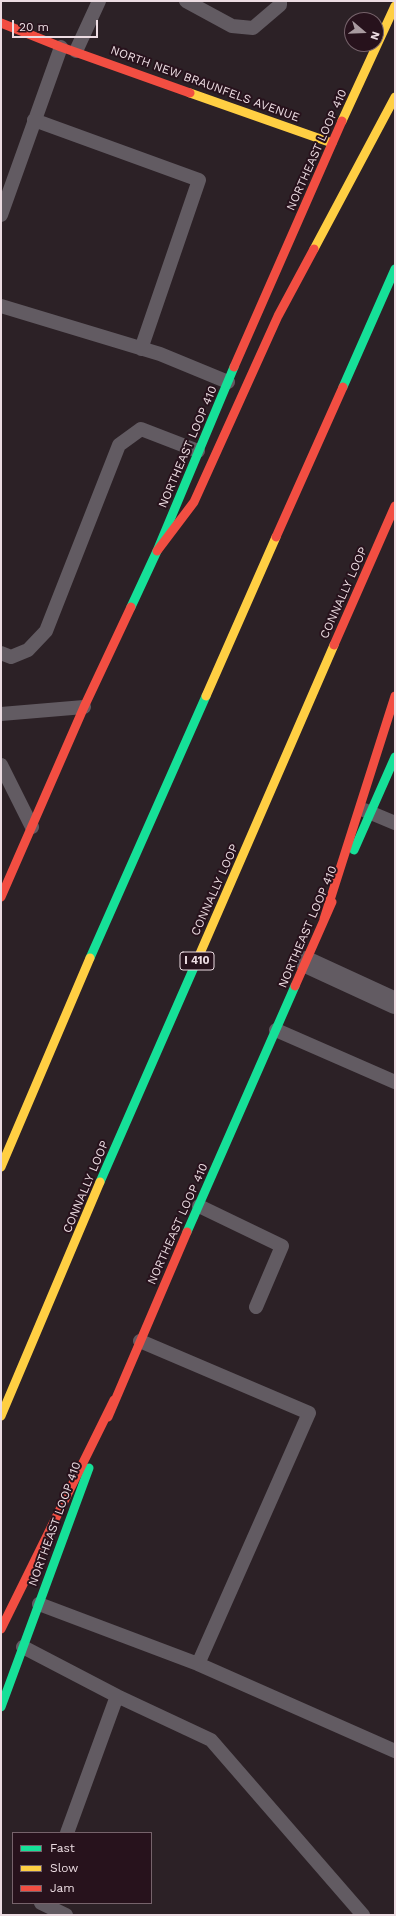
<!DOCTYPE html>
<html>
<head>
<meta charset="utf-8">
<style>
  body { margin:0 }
  #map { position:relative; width:396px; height:1916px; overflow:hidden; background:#2c2126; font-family:"Work Sans",sans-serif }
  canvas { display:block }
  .frame { position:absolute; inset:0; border:2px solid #ecdce2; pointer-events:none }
  .legend { position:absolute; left:12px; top:1832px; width:140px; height:72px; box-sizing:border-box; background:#27121c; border:1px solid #76636b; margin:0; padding:5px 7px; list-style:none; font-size:12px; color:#ecdce2 }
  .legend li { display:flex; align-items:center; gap:8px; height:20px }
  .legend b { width:20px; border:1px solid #76636b }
  .north { position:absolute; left:344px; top:12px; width:40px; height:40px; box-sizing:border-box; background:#27121c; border:1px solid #76636b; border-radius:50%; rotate:109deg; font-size:11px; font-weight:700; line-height:16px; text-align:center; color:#ecdce2 }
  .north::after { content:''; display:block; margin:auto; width:14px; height:18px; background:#a99ba0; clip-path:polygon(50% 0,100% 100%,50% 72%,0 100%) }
  .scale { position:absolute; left:12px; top:20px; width:86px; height:18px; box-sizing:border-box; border:2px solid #ecdce2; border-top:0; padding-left:5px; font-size:12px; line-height:14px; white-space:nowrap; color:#ecdce2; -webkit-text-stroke:3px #27121c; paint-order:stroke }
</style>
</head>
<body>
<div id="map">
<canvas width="396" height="1916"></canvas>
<div class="frame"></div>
<ul class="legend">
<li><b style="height:5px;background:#16e098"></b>Fast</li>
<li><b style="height:5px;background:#ffcf43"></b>Slow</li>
<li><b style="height:5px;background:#f24e42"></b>Jam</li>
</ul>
<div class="north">N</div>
<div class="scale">20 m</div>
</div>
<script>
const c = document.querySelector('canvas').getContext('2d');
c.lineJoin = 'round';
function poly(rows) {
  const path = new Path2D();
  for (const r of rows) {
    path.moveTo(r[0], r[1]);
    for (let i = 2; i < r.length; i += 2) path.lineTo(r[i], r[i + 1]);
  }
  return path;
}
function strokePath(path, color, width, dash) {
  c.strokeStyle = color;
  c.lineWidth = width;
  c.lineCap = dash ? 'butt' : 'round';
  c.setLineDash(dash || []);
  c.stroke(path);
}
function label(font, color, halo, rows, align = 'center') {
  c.font = font + ' "Work Sans",sans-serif';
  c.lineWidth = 4;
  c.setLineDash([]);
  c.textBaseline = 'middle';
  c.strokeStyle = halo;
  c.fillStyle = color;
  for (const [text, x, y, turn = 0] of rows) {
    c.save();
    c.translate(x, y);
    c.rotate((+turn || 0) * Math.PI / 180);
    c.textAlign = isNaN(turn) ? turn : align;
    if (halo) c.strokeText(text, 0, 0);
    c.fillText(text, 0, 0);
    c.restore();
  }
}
strokePath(poly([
  [186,1,232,26,253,28,280,5,280,1],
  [76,51,99,1],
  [34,120,199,180,141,349],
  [1,215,61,47],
  [1,306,160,354,228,382],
  [1,653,11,657,28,650,46,631,119,445,141,429,198,451],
  [1,714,84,707],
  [1,765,32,827],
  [364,810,395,823],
  [276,1030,395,1082],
  [199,1206,282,1246,256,1307],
  [39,1604,198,1664,309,1413,140,1341],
  [23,1647,117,1696,67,1833],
  [198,1664,395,1751],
  [117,1696,211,1740,363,1915],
  [41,1903,66,1915]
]), '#625b62', 14);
strokePath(poly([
  [306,962,395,1003]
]), '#625b62', 22);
strokePath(poly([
  [343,387,395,269],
  [131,607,157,551,234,367],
  [354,850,395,757],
  [90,958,206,696],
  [100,1182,195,965],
  [187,1232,295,986],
  [1,1707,89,1468]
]), '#16e098', 9);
strokePath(poly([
  [190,93,332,143],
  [342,121,395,6],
  [314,249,395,97],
  [206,696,276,537],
  [195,965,334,645],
  [1,1167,90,958],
  [1,1416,100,1182]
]), '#ffcf43', 9);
strokePath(poly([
  [1,23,61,47,190,93],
  [234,367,342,121],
  [276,537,343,387],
  [157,551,194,502,278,316,314,249],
  [334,645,395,506],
  [1,897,84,707,131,607],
  [324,919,395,696],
  [295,986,332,902],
  [108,1417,187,1232],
  [1,1629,114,1400]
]), '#f24e42', 9);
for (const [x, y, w] of [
  [197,961,34]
]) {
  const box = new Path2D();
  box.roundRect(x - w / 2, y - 9, w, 18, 3);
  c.fillStyle = '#27121c';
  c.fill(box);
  strokePath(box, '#ecdce2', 1);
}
label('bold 11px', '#ecdce2', null, [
  ["I 410",197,961]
]);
label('12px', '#ecdce2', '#27121c', [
  ["NORTH NEW BRAUNFELS AVENUE",205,84,20],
  ["NORTHEAST LOOP 410",317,150,-66],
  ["NORTHEAST LOOP 410",188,447,-67],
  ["CONNALLY LOOP",344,593,-66],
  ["CONNALLY LOOP",215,890,-66],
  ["NORTHEAST LOOP 410",308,927,-67],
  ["CONNALLY LOOP",86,1187,-67],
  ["NORTHEAST LOOP 410",178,1224,-66],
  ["NORTHEAST LOOP 410",55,1524,-70]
]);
</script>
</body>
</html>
